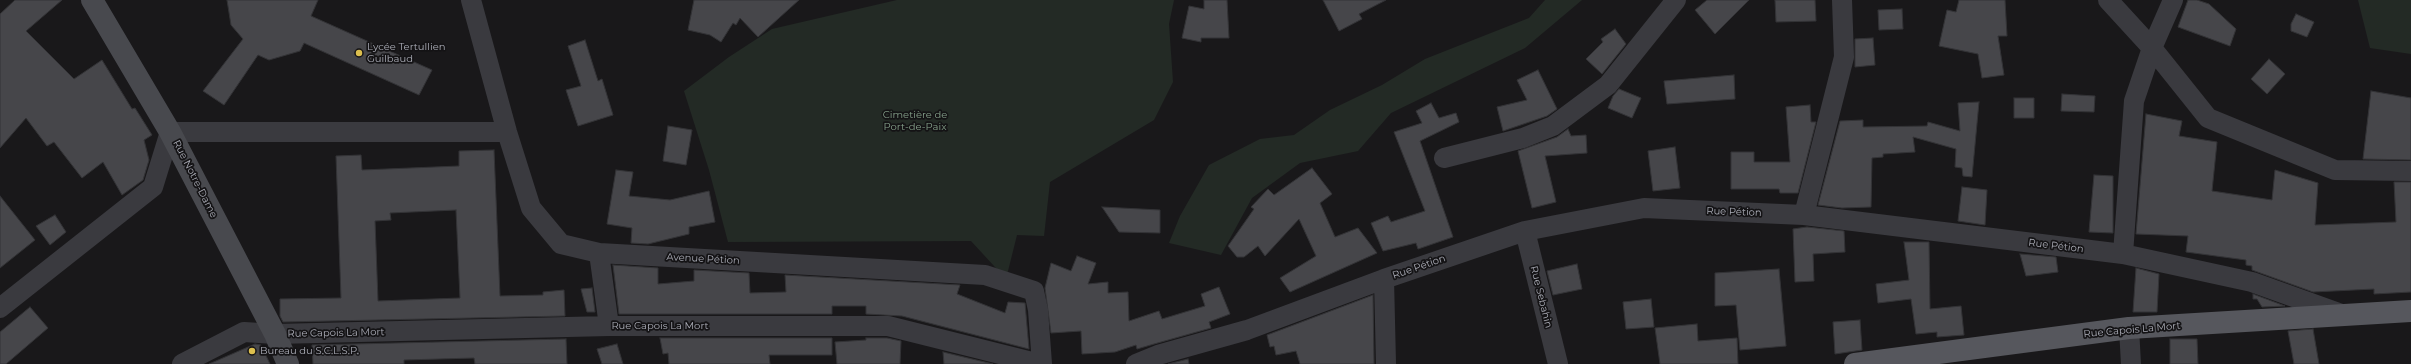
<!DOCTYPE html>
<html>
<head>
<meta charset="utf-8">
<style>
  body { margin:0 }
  canvas { display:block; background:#19181a }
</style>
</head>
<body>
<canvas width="2411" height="364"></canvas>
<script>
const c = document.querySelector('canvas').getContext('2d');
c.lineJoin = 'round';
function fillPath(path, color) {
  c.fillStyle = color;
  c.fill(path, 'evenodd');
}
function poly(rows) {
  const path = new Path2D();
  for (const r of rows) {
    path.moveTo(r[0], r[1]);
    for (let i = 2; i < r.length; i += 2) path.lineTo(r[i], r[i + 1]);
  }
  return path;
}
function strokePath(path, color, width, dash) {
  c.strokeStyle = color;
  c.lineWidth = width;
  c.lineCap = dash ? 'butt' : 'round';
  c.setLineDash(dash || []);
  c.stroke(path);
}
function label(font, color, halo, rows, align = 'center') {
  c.font = font + ' Montserrat,sans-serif';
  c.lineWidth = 3.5;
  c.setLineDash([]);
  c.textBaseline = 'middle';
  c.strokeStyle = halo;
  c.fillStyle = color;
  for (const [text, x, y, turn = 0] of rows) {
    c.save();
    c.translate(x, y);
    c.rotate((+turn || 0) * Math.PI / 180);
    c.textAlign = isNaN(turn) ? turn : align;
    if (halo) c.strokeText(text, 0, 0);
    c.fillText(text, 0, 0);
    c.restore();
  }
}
fillPath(poly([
  [897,0,1174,0,1169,24,1173,82,1154,120,1050,182,1044,236,1017,235,1006,279,971,241,728,242,709,170,684,91,729,57,772,29],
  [1545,0,1582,0,1525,48,1391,113,1358,151,1300,163,1252,198,1221,255,1169,243,1180,216,1209,165,1260,139,1294,135,1330,110,1382,85,1425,59,1529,18],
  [2358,0,2411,0,2411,54,2370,48]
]), '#232a25');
const building = poly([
  [15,0,62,0,26,31,74,79,102,60,132,109,135,108,152,135,144,140,149,160,143,180,122,195,103,162,82,178,54,142,47,146,26,118,0,148,0,14,15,0],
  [227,0,318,0,311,16,432,70,419,95,304,43,300,51,269,60,258,55,224,105,203,91,243,39,231,25,227,0],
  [694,0,799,0,758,37,740,18,736,25,733,23,721,42,710,35,688,30,694,0],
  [1204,0,1227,0,1229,38,1201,38,1201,42,1182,38,1189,6,1204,9,1204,0],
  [1323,0,1386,0,1359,14,1362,19,1339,31,1323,0],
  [1707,0,1749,0,1715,34,1695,10,1707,0],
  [1775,0,1815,0,1816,21,1776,22,1775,0],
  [1959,0,2005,0,2007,36,1998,36,2004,75,1982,78,1978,54,1939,46,1947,10,1956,12,1959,0],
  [2188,0,2197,0,2209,4,2236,29,2230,46,2178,27,2188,0],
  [1902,9,1903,29,1879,30,1878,10,1902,9],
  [2296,14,2314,22,2307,37,2291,31,2291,24,2296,14],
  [1615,29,1626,44,1602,74,1586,59,1603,42,1601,39,1615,29],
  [1873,38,1875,65,1855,67,1855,39,1873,38],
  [585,40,598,81,602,79,613,115,578,126,566,90,581,86,568,46,585,40],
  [2269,59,2285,74,2267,94,2251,79,2269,59],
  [1538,70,1557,109,1547,116,1503,131,1497,107,1527,100,1517,80,1538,70],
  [1734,75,1735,99,1667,104,1664,81,1734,75],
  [1619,89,1641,98,1632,118,1608,108,1613,96,1619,89],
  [2371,91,2411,98,2411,160,2363,159,2371,91],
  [2062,94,2095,96,2094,112,2061,111,2062,94],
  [2014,98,2034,98,2034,118,2014,118,2014,98],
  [1979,102,1972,177,1963,176,1962,168,1955,167,1956,149,1913,137,1915,152,1883,154,1883,157,1872,158,1871,207,1842,208,1818,205,1840,121,1863,120,1863,127,1927,126,1928,122,1960,131,1958,103,1979,102],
  [1431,103,1439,118,1456,113,1459,122,1420,141,1453,237,1418,249,1416,243,1383,251,1371,223,1388,216,1391,222,1425,211,1394,132,1422,123,1416,111,1431,103],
  [1810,105,1811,122,1816,122,1798,193,1780,193,1779,189,1731,189,1731,152,1754,152,1754,162,1790,162,1786,107,1810,105],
  [2146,114,2182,121,2179,136,2217,142,2212,191,2272,200,2275,170,2318,183,2315,225,2396,222,2394,182,2411,182,2411,292,2374,294,2374,289,2313,292,2252,270,2252,266,2246,265,2246,260,2186,252,2188,236,2136,234,2146,114],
  [668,126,692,130,686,165,663,161,668,126],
  [1568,129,1571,136,1586,135,1587,153,1545,156,1556,202,1532,208,1518,151,1557,137,1568,129],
  [1675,147,1680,188,1653,191,1648,151,1675,147],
  [494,150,500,296,543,295,543,292,564,290,565,316,283,322,280,316,280,299,341,298,336,156,361,155,362,170,459,166,459,151,494,150],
  [456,210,460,298,378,301,375,221,391,220,390,213,456,210],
  [1312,168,1332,194,1320,203,1335,237,1358,228,1377,253,1290,292,1280,278,1316,256,1299,219,1265,256,1258,246,1244,257,1237,257,1228,246,1254,209,1251,207,1268,189,1274,195,1312,168],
  [616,170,633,172,629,196,670,200,709,191,715,222,689,227,689,234,648,244,631,243,632,228,607,224,616,170],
  [2094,175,2113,176,2113,233,2089,232,2094,175],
  [1962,187,1987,190,1985,225,1958,221,1962,187],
  [0,196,35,240,0,268,0,196],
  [1102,207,1160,210,1160,233,1119,232,1102,207],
  [55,215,66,232,50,245,36,226,55,215],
  [1807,227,1844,231,1845,252,1813,254,1814,281,1795,282,1793,229,1807,227],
  [1904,242,1929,242,1930,309,1961,306,1964,335,1937,337,1937,332,1916,334,1911,299,1878,303,1876,284,1909,280,1904,242],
  [2020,254,2056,257,2058,272,2026,276,2020,254],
  [1077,256,1096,263,1088,284,1108,282,1108,293,1128,292,1129,321,1159,311,1162,319,1205,306,1201,294,1219,287,1230,314,1209,322,1211,328,1154,344,1137,349,1136,345,1115,352,1082,354,1081,331,1051,333,1045,288,1051,263,1071,271,1077,256],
  [1577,264,1582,289,1553,295,1547,271,1577,264],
  [613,265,658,268,658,284,694,281,694,270,749,273,750,293,786,292,785,275,960,285,957,294,1005,313,1008,302,1025,303,1029,349,902,316,866,314,866,306,832,306,832,314,619,314,613,265],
  [2136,268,2159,274,2157,312,2133,312,2136,268],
  [1779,269,1786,346,1740,350,1736,305,1715,306,1715,273,1779,269],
  [592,288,595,312,587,312,581,289,592,288],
  [2253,294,2285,306,2262,307,2257,299,2253,299,2253,294],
  [1373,295,1374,364,1300,364,1296,351,1276,355,1274,346,1270,347,1267,335,1373,295],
  [1651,299,1654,327,1626,329,1623,302,1651,299],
  [30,307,48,328,6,364,0,364,0,332,30,307],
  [1860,320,1862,350,1835,354,1833,322,1860,320],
  [1697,324,1698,341,1737,338,1738,364,1660,364,1655,328,1697,324],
  [2313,329,2319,364,2294,364,2288,331,2313,329],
  [660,338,832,338,832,355,769,355,770,364,669,364,668,353,663,354,660,338],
  [866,338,887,338,901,341,900,364,837,364,835,342,866,340,866,338],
  [566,339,567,364,475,364,474,358,404,360,404,364,313,364,312,345,566,339],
  [2170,339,2197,339,2198,364,2170,364,2170,339],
  [255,344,261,345,270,364,209,364,255,344],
  [617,344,623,364,602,364,597,349,617,344],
  [943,352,993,364,944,364,943,352],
  [1188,359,1189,364,1168,364,1188,359]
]);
fillPath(building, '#46464a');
strokePath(building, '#333336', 1);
strokePath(poly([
  [471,0,507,132,531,208,561,244,599,253,985,275,1034,291,1038,310,1042,364],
  [2108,0,2152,48,2208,118,2335,170,2411,171],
  [1444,158,1523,138,1553,126,1608,85,1676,0],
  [1804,215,1844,57,1842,0],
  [1525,231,1558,364],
  [599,253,609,326],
  [2123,254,2134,101,2152,48,2173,0],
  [1384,279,1386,364],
  [0,308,153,187,170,132,507,132],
  [2129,328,2131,364],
  [182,364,244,332,275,334,609,326,888,326,1040,364],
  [1136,364,1158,355,1247,330,1384,279,1525,231,1644,208,1804,215,2123,254,2252,282,2344,315]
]), '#3a3a3f', 20);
strokePath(poly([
  [92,0,170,132,275,334,288,364]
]), '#48494e', 22);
strokePath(poly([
  [1855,364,2129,328,2411,311]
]), '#56575d', 22);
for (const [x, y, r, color] of [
  [359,53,4,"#dcbf4e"],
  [252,351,4,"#dcbf4e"]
]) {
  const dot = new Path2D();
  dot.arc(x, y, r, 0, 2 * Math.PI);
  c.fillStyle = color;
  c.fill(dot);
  strokePath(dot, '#141315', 1.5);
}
label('10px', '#acaeb8', '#141315', [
  ["Lycée Tertullien",367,47],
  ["Guilbaud",367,59],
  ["Bureau du S.C.L.S.P.",260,351]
], 'left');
label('10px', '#86a18b', '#141315', [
  ["Cimetière de",915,115],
  ["Port-de-Paix",915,127]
]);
label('10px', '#acaeb8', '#141315', [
  ["Rue Notre-Dame",195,179,63],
  ["Rue Pétion",1734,212,2],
  ["Rue Pétion",2056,246,7],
  ["Avenue Pétion",703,259,3],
  ["Rue Pétion",1419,267,-19],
  ["Rue Sebahin",1541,297,76],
  ["Rue Capois La Mort",660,326],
  ["Rue Capois La Mort",2132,330,-5],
  ["Rue Capois La Mort",336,333,-1]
]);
</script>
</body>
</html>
